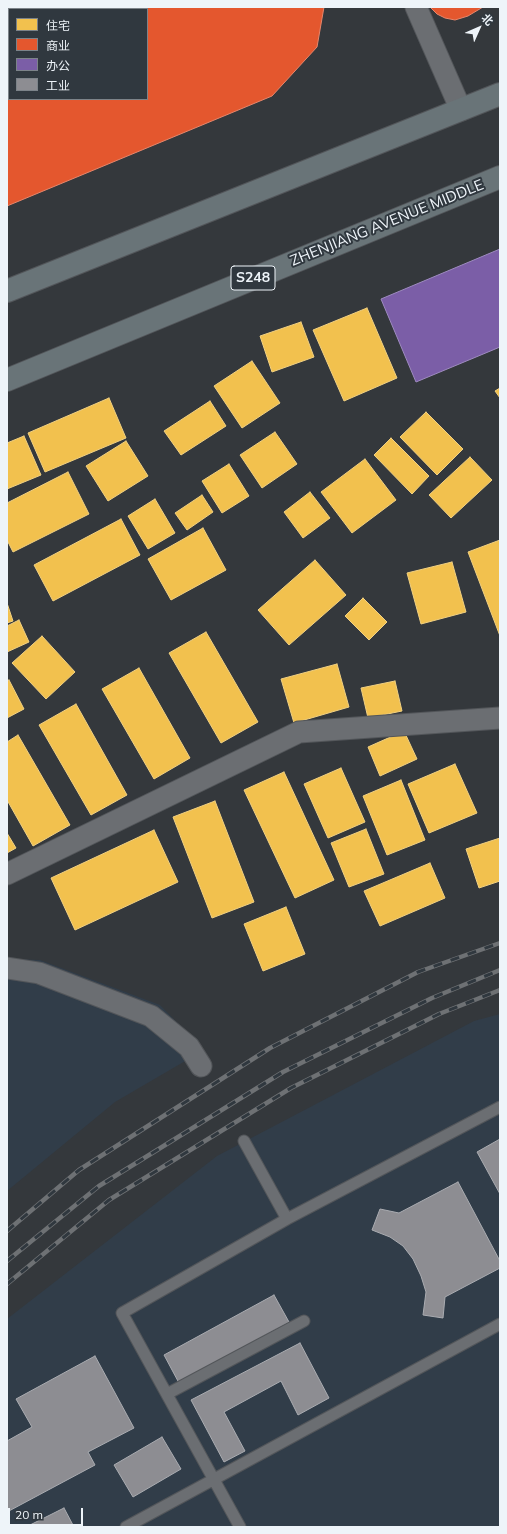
<!DOCTYPE html>
<html>
<head>
<meta charset="utf-8">
<style>
  body { margin:0 }
  #map { position:relative; width:507px; height:1534px; overflow:hidden; background:#34383c; font-family:Mulish,"Noto Sans SC",sans-serif }
  canvas { display:block }
  .frame { position:absolute; inset:0; border:8px solid #eef4f9; pointer-events:none }
  .legend { position:absolute; left:8px; top:8px; width:140px; height:92px; box-sizing:border-box; background:#30383f; border:1px solid #7c8389; margin:0; padding:5px 7px; list-style:none; font-size:12px; color:#eef4f9 }
  .legend li { display:flex; align-items:center; gap:8px; height:20px }
  .legend b { width:20px; border:1px solid #7c8389 }
  .north { position:absolute; left:459px; top:8px; width:40px; height:40px; -webkit-text-stroke:3px #30383f; paint-order:stroke; rotate:45deg; font-size:11px; font-weight:700; line-height:16px; text-align:center; color:#eef4f9 }
  .north::after { content:''; display:block; margin:auto; width:14px; height:18px; background:#eef4f9; clip-path:polygon(50% 0,100% 100%,50% 72%,0 100%) }
  .scale { position:absolute; left:8px; top:1508px; width:75px; height:18px; box-sizing:border-box; border:2px solid #eef4f9; border-top:0; padding-left:5px; font-size:12px; line-height:14px; white-space:nowrap; color:#eef4f9; -webkit-text-stroke:3px #30383f; paint-order:stroke }
</style>
</head>
<body>
<div id="map">
<canvas width="507" height="1534"></canvas>
<div class="frame"></div>
<ul class="legend">
<li><b style="height:11px;background:#f2c14e"></b>住宅</li>
<li><b style="height:11px;background:#e4572e"></b>商业</li>
<li><b style="height:11px;background:#7b5ea7"></b>办公</li>
<li><b style="height:11px;background:#8d8d92"></b>工业</li>
</ul>
<div class="north">北</div>
<div class="scale">20 m</div>
</div>
<script>
const c = document.querySelector('canvas').getContext('2d');
c.lineJoin = 'round';
function fillPath(path, color) {
  c.fillStyle = color;
  c.fill(path, 'evenodd');
}
function poly(rows) {
  const path = new Path2D();
  for (const r of rows) {
    path.moveTo(r[0], r[1]);
    for (let i = 2; i < r.length; i += 2) path.lineTo(r[i], r[i + 1]);
  }
  return path;
}
function strokePath(path, color, width, dash) {
  c.strokeStyle = color;
  c.lineWidth = width;
  c.lineCap = dash ? 'butt' : 'round';
  c.setLineDash(dash || []);
  c.stroke(path);
}
function label(font, color, halo, rows, align = 'center') {
  c.font = font + ' Mulish,sans-serif';
  c.lineWidth = 4;
  c.setLineDash([]);
  c.textBaseline = 'middle';
  c.strokeStyle = halo;
  c.fillStyle = color;
  for (const [text, x, y, turn = 0] of rows) {
    c.save();
    c.translate(x, y);
    c.rotate((+turn || 0) * Math.PI / 180);
    c.textAlign = isNaN(turn) ? turn : align;
    if (halo) c.strokeText(text, 0, 0);
    c.fillText(text, 0, 0);
    c.restore();
  }
}
fillPath(poly([
  [7,959,40,960,160,1005,204,1050,115,1102,7,1191],
  [500,1014,500,1527,7,1527,7,1319,217,1156,474,1021]
]), '#313d49');
const homes = poly([
  [367,308,397,378,344,401,313,330,367,308],
  [301,322,314,357,272,372,260,336,301,322],
  [252,361,280,403,242,428,214,386,252,361],
  [500,388,500,398,495,391,500,388],
  [109,398,126,438,45,472,28,433,109,398],
  [210,401,226,426,181,455,164,431,210,401],
  [426,412,463,449,437,475,400,437,426,412],
  [275,432,297,464,262,488,240,455,275,432],
  [24,436,41,475,7,489,7,443,24,436],
  [391,438,429,476,412,494,374,455,391,438],
  [126,441,148,476,108,501,86,466,126,441],
  [470,457,492,480,451,518,429,495,470,457],
  [365,459,396,500,352,533,321,492,365,459],
  [229,464,249,496,222,513,202,481,229,464],
  [68,472,89,514,13,552,7,540,7,503,68,472],
  [310,492,330,518,303,538,284,512,310,492],
  [202,495,213,512,187,530,175,513,202,495],
  [155,499,175,533,148,549,128,516,155,499],
  [121,519,140,555,53,601,34,565,121,519],
  [203,528,226,570,171,600,148,559,203,528],
  [500,540,500,636,468,552,500,540],
  [315,560,346,595,289,645,258,610,315,560],
  [452,562,466,612,421,624,407,573,452,562],
  [363,598,387,622,369,640,345,616,363,598],
  [7,603,13,621,7,623,7,603],
  [19,620,29,642,7,652,7,626,19,620],
  [206,632,258,722,221,743,169,653,206,632],
  [42,636,75,672,46,699,12,663,42,636],
  [337,664,349,707,294,723,281,679,337,664],
  [139,668,190,758,154,779,102,689,139,668],
  [9,680,24,709,7,718,7,681,9,680],
  [395,681,402,711,368,718,361,688,395,681],
  [76,704,127,795,91,815,39,725,76,704],
  [404,731,417,759,380,776,368,747,404,731],
  [18,735,70,825,33,846,7,800,7,742,18,735],
  [455,764,477,813,429,833,408,784,455,764],
  [341,768,365,822,328,838,304,784,341,768],
  [284,772,334,880,295,898,244,790,284,772],
  [401,780,425,840,387,855,363,796,401,780],
  [215,801,254,902,212,918,173,817,215,801],
  [366,829,384,874,349,887,331,843,366,829],
  [154,830,178,882,75,930,51,878,154,830],
  [7,833,16,848,7,853,7,833],
  [500,838,500,881,479,888,466,849,500,838],
  [430,863,445,898,380,926,364,891,430,863],
  [286,907,305,954,263,971,244,924,286,907]
]);
fillPath(homes, '#f2c14e');
strokePath(homes, '#f1d081', 1);
const shops = poly([
  [12,7,324,7,317,47,272,96,7,206,7,87,9,86,9,99,147,99,147,9,13,9,12,7],
  [430,7,483,7,468,16,455,20,445,18,437,14,430,7]
]);
fillPath(shops, '#e4572e');
strokePath(shops, '#e7866b', 1);
const offices = poly([
  [500,249,500,347,416,382,381,299,500,249]
]);
fillPath(offices, '#7b5ea7');
strokePath(offices, '#9e8bc0', 1);
const industry = poly([
  [500,1139,500,1194,477,1152,500,1139],
  [458,1182,500,1261,500,1268,445,1297,443,1318,423,1315,426,1292,421,1276,413,1259,403,1246,390,1237,372,1230,380,1209,399,1213,458,1182],
  [274,1295,289,1322,179,1383,164,1355,274,1295],
  [300,1343,329,1398,298,1415,281,1381,224,1412,245,1451,224,1462,191,1400,300,1343],
  [95,1356,134,1428,88,1452,95,1465,7,1512,7,1441,32,1427,16,1399,95,1356],
  [162,1437,181,1469,133,1497,114,1465,162,1437],
  [64,1508,74,1527,26,1527,64,1508]
]);
fillPath(industry, '#8d8d92');
strokePath(industry, '#aaacb1', 1);
const lane = poly([
  [244,1141,287,1219],
  [167,1394,304,1321],
  [126,1527,500,1324],
  [240,1527,122,1313,287,1219,500,1107]
]);
const street = poly([
  [416,7,461,110],
  [7,874,299,732,500,718],
  [7,968,39,973,151,1016,189,1047,201,1066]
]);
const primary = poly([
  [7,291,500,94],
  [7,380,500,177]
]);
strokePath(lane, '#53565a', 13);
strokePath(street, '#53565a', 23);
strokePath(primary, '#53565a', 24);
strokePath(lane, '#6b6e72', 11);
strokePath(street, '#6b6e72', 21);
strokePath(primary, '#697478', 22);
const rail = poly([
  [7,1231,79,1170,270,1048,418,972,500,943],
  [7,1261,99,1186,283,1072,432,998,500,970],
  [7,1284,109,1200,291,1088,439,1014,500,990]
]);
strokePath(rail, '#6e7174', 4.5);
strokePath(rail, '#30383f', 3, [9]);
for (const [x, y, w] of [
  [253,278,44]
]) {
  const box = new Path2D();
  box.roundRect(x - w / 2, y - 12, w, 24, 3);
  c.fillStyle = '#30383f';
  c.fill(box);
  strokePath(box, '#eef4f9', 1);
}
label('bold 14px', '#eef4f9', null, [
  ["S248",253,278]
]);
label('15px', '#eef4f9', '#30383f', [
  ["ZHENJIANG AVENUE MIDDLE",387,223,-22]
]);
</script>
</body>
</html>
